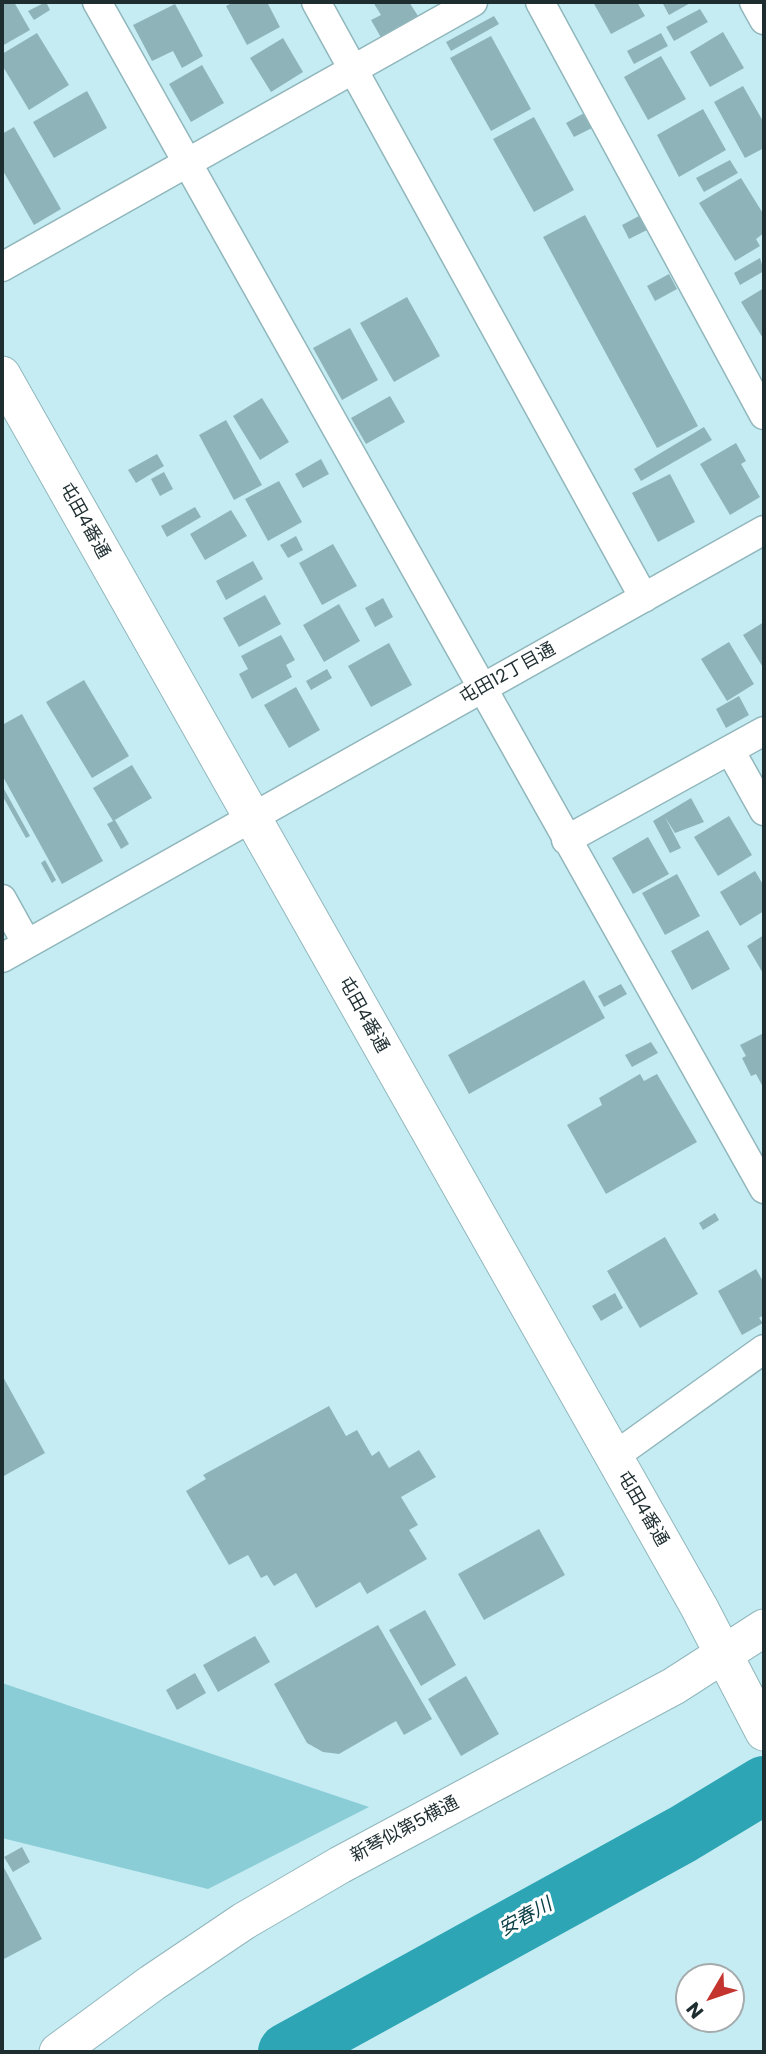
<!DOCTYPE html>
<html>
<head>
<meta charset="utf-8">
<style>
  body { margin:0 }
  #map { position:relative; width:766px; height:2054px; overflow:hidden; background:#c4ecf2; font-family:Poppins,sans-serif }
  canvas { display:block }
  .frame { position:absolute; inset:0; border:4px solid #1e2d30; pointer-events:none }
  .north { position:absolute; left:675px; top:1963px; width:70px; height:70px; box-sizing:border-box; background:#fff; border:2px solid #a5abac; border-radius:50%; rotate:231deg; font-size:19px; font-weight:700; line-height:28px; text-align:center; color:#1e2d30 }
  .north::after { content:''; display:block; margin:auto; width:24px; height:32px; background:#c3352e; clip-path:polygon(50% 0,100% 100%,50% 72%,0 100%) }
</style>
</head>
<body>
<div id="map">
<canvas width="766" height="2054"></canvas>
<div class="frame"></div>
<div class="north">N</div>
</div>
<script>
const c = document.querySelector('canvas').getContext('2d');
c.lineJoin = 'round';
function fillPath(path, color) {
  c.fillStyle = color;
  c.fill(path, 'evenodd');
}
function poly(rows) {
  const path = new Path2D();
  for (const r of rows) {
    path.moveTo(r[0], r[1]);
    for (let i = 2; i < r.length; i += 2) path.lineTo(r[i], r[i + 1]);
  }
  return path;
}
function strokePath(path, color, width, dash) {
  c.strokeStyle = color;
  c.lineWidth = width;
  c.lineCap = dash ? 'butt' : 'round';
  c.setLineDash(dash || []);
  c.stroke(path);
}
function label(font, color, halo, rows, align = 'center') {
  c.font = font + ' Poppins,"Noto Sans JP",sans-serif';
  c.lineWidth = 6;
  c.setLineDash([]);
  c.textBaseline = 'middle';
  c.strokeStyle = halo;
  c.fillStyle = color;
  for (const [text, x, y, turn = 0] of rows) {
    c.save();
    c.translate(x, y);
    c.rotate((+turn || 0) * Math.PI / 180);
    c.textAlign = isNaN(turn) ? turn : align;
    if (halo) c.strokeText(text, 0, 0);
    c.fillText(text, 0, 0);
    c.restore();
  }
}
fillPath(poly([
  [2,1683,369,1807,208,1889,2,1838]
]), '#8acdd7');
fillPath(poly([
  [435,1976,303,2052,255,2052,330,2017]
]), '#2da5b4');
strokePath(poly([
  [287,2052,683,1834,764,1785]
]), '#2da5b4', 58);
fillPath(poly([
  [2,2,14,2,30,30,2,46],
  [46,2,50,10,34,20,28,11],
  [234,2,267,2,280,27,247,45,226,6],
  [373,2,409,2,420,19,383,41,371,20,381,15],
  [593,2,637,2,645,16,611,34],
  [662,2,692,2,669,15],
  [175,4,203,56,182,68,173,51,152,61,133,25],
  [700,9,708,22,674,41,666,27],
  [494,16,499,24,451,51,446,42],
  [723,32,744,68,710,87,690,52],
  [37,33,69,85,29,110,2,65,2,54],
  [661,33,668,46,634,64,627,51],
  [491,36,531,109,491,131,450,58],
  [283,38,303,72,271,92,250,58],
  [661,56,686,99,648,120,624,77],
  [202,65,224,103,191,122,169,84],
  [743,86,764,123,764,148,745,158,714,102],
  [87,91,107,128,54,158,33,122],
  [703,109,726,150,679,177,657,135],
  [586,112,594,127,574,137,566,123],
  [534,117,574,190,534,212,493,139],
  [14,127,61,209,34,225,2,169,2,134],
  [730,160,738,173,704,192,696,178],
  [741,178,764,215,764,233,756,239,760,246,735,261,699,203],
  [585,215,698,426,657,448,543,237],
  [639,216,647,230,629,239,622,225],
  [760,258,764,271,740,285,734,273],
  [669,274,677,289,655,301,647,286],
  [764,288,764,340,741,302],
  [407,297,440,356,394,382,360,323],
  [350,328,378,380,342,400,313,348],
  [390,396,405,422,366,444,351,418],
  [262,398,289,442,260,460,233,416],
  [226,420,262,485,234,500,199,435],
  [704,427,712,440,641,481,634,469],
  [736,443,746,461,741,464,760,497,730,515,700,464],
  [157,454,164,466,136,483,128,470],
  [321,459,329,474,303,488,295,474],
  [164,472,173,489,160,496,151,479],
  [670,474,695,522,658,542,632,493],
  [279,481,302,522,268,541,245,499],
  [195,507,201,517,167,537,161,526],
  [231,510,247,536,205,560,190,534],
  [296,536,303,550,288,558,280,545],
  [333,544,357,586,322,605,299,563],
  [253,561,263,579,226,600,216,581],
  [265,595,281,624,239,647,223,618],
  [383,598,393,617,375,627,365,608],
  [339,604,360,641,324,662,303,625],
  [764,622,764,669,743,635],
  [281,635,295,660,286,665,292,677,252,699,239,674,248,669,241,656],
  [729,642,754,684,727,701,701,659],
  [389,643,412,685,371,707,348,666],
  [327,669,332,678,311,690,306,681],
  [84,680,129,756,92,778,46,702],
  [296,687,320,730,289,748,264,705],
  [739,696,749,715,726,728,716,709],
  [22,714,103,861,62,884,2,775,2,725],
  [132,765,152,798,113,821,93,788],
  [4,789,30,836,26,838,2,795],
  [691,798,704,822,675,833,665,817,681,848,670,853,653,821],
  [729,816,752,855,718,876,694,837],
  [115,820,129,844,121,849,107,824],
  [648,837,669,874,633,894,612,858],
  [45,860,56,880,52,883,41,863],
  [755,871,764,886,764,911,740,926,720,892],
  [677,874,700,916,665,935,642,893],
  [708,930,730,969,692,990,671,951],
  [764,935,764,975,747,946],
  [584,980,605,1018,469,1094,448,1055],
  [621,984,627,994,604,1007,598,996],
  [764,1033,764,1089,756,1074,751,1076,742,1058,746,1056,740,1045],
  [651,1042,658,1053,632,1067,625,1055],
  [640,1074,644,1081,657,1074,697,1142,606,1194,567,1125,602,1105,599,1098],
  [715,1213,719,1220,703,1230,699,1223],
  [665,1237,698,1294,640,1328,607,1271],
  [756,1269,764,1283,764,1315,759,1318,763,1323,742,1335,718,1291],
  [615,1293,623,1308,601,1321,592,1306],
  [2,1375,45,1453,2,1477],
  [329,1406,346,1436,357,1430,372,1456,379,1451,389,1468,419,1450,436,1477,401,1497,418,1525,409,1530,427,1559,367,1594,360,1582,316,1608,296,1573,274,1586,267,1575,261,1578,248,1555,229,1565,186,1491,206,1479,203,1475],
  [539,1529,565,1575,484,1620,458,1574],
  [425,1610,456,1665,421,1686,389,1630],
  [378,1625,432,1719,404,1735,396,1721,339,1754,323,1752,307,1743,274,1684],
  [255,1636,270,1662,218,1692,203,1665],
  [195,1673,206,1693,177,1710,166,1690],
  [466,1676,499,1734,461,1756,428,1699],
  [22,1847,30,1862,13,1872,4,1857],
  [2,1864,42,1939,2,1960]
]), '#8eb4ba');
const minor = poly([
  [97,2,764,1189],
  [316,2,644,598],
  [540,2,764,415],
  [754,2,764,20],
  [2,267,473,2],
  [730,750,764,811],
  [566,840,764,731],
  [2,899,27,944],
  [2,958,764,530],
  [612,1458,764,1349]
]);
const tertiary = poly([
  [2,375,699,1607,764,1732],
  [58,2052,152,1983,244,1921,340,1865,674,1686,764,1628]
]);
strokePath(minor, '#91b7bd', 31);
strokePath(tertiary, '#91b7bd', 39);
strokePath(minor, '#fff', 28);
strokePath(tertiary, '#fff', 37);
label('18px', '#1e2d30', '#fff', [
  ["屯田4番通",84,521,61],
  ["屯田12丁目通",508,674,-29],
  ["屯田4番通",363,1015,61],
  ["屯田4番通",642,1509,60],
  ["新琴似第5横通",405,1830,-28]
]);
label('italic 19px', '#0c4047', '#fff', [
  ["安春川",526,1918,-29]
]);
</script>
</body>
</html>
